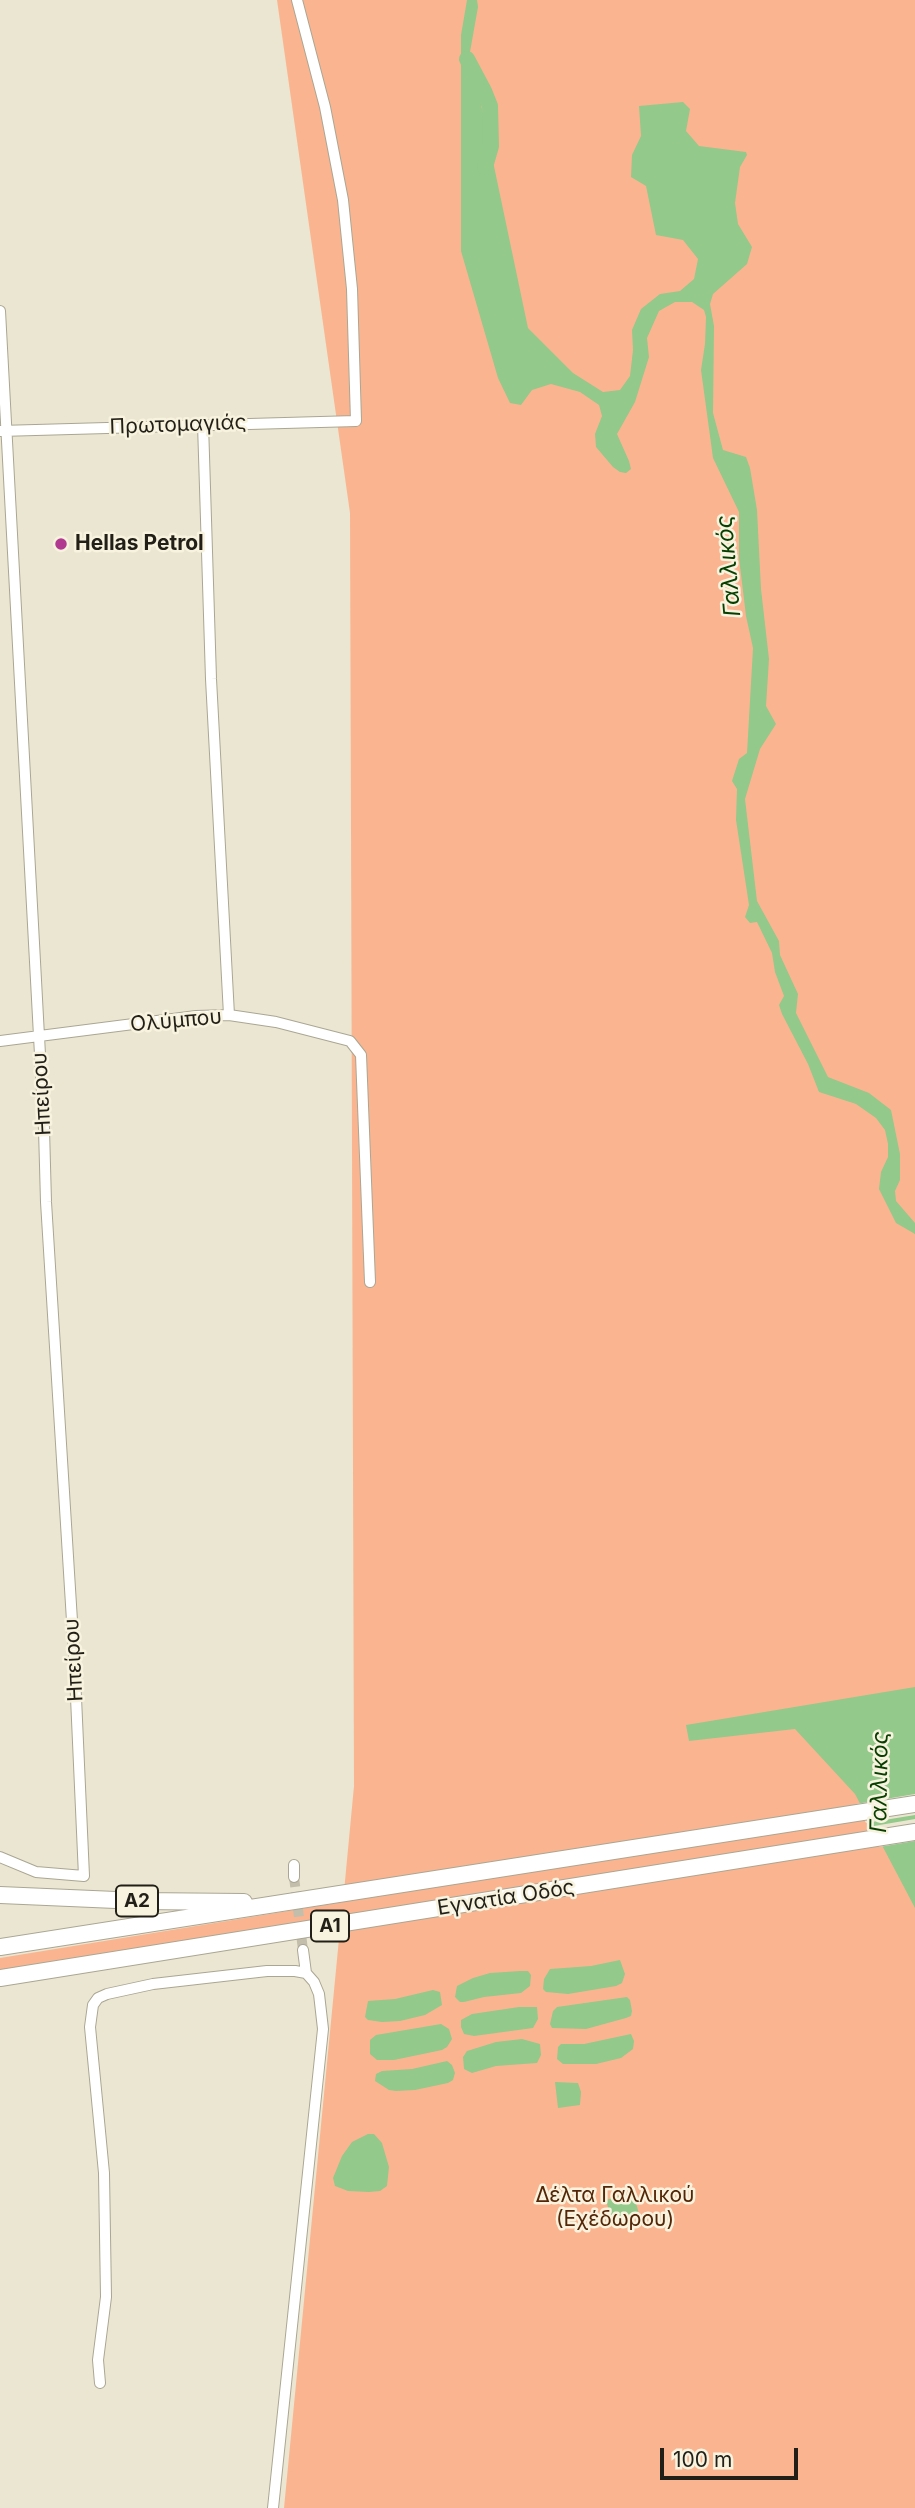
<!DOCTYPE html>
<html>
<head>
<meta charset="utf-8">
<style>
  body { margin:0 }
  #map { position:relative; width:915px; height:2508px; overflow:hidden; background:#ebe6d1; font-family:Inter,sans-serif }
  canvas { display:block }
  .scale { position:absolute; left:660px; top:2448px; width:138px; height:32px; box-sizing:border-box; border:4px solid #211f17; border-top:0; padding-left:9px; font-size:21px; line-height:24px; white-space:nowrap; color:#211f17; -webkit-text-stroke:5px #f8f3de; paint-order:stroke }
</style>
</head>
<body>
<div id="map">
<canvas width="915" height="2508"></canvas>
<div class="scale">100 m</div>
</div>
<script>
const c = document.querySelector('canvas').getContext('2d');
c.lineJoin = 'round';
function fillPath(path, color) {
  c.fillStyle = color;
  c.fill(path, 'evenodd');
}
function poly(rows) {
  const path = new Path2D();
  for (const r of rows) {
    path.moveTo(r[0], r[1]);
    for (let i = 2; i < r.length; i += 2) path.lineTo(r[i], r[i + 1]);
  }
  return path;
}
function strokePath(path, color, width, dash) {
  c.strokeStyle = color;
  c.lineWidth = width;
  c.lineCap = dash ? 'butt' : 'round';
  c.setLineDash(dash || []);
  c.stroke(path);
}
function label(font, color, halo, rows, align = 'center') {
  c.font = font + ' Inter,sans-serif';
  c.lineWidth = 5;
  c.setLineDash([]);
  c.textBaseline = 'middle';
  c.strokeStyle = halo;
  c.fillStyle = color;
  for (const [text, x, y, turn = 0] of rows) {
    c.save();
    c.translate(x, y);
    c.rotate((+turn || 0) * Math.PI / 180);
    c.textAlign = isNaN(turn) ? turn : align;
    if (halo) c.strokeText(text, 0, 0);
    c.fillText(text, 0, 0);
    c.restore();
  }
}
fillPath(poly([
  [277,0,915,0,915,2508,284,2508,341,1918,0,1972,0,1958,343,1902,354,1786,350,513]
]), '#fab590');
fillPath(poly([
  [467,0,477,0,478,7,470,52,528,328,573,373,603,392,620,390,630,376,633,350,632,330,641,309,660,294,680,291,694,279,698,259,683,240,656,235,646,186,631,177,632,155,641,136,639,106,683,102,690,109,686,131,699,146,746,152,747,155,740,167,735,203,738,224,752,247,747,264,713,294,710,304,714,326,713,413,723,450,746,457,750,468,757,510,761,589,769,659,766,706,776,724,760,749,745,799,757,901,779,941,780,955,798,994,796,1013,828,1077,869,1093,891,1110,900,1154,900,1180,895,1191,896,1201,915,1223,915,1234,896,1223,879,1189,881,1172,888,1157,888,1144,885,1130,876,1118,856,1104,819,1092,808,1064,782,1014,779,1005,784,996,775,972,772,953,757,922,750,923,745,917,749,905,736,820,737,789,732,781,739,759,747,753,753,648,746,616,739,558,739,512,713,458,701,370,705,344,706,317,704,310,692,302,675,302,659,311,647,338,649,357,635,402,617,434,629,461,631,469,626,473,620,472,613,467,596,447,595,434,602,416,599,405,580,392,551,384,532,390,521,405,510,403,498,378,461,251,461,35],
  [915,1687,915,1908,855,1794,795,1729,689,1741,686,1725],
  [620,1960,625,1974,622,1983,616,1986,568,1994,546,1992,543,1989,544,1979,550,1969,591,1966],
  [520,1971,528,1971,531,1975,530,1986,521,1993,484,1997,464,2002,460,2002,455,1997,457,1986,473,1978,490,1973],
  [433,1990,440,1992,442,2005,425,2015,400,2021,382,2022,368,2020,365,2017,368,2001,395,1999],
  [627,1997,630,2000,632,2011,631,2016,626,2018,586,2029,552,2028,550,2024,553,2011,557,2007],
  [519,2007,537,2007,538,2019,533,2028,474,2036,464,2034,461,2027,461,2020,472,2014],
  [441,2024,449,2029,452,2039,447,2047,442,2050,394,2060,377,2060,370,2054,370,2040,376,2035],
  [631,2034,634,2041,633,2049,621,2058,596,2064,563,2064,557,2059,558,2047,561,2044,584,2044],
  [522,2039,540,2044,541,2055,537,2063,496,2066,472,2073,464,2069,463,2057,467,2051,496,2042],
  [447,2061,452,2065,455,2073,453,2080,448,2083,415,2090,396,2091,389,2090,375,2081,376,2074,382,2071,412,2069],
  [555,2082,578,2083,581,2092,580,2105,558,2108],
  [368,2134,374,2134,382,2143,389,2167,387,2186,380,2191,369,2192,348,2191,335,2186,333,2178,342,2156,352,2142],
  [633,2192,639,2214,611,2218,606,2200]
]), '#93c98a');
fillPath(poly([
  [915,1794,915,1815,866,1823,856,1804],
  [915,1819,915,1841,879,1847,868,1827]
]), '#ebe6d1');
strokePath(poly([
  [467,59,484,91,490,106,491,146,485,167]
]), '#93c98a', 16);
strokePath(poly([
  [294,1877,303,1950]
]), '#c3beac', 10, [10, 5]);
const minor = poly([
  [0,311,44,1129,46,1202,74,1653,84,1876,36,1872,0,1857],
  [203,424,211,679,229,1015],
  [0,431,356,421,352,289,343,200,325,107,297,0],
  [0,1041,196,1016,229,1015,276,1022,350,1041,361,1055,370,1282],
  [294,1877,294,1865],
  [100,2383,98,2360,106,2297,104,2173,90,2027,93,2005,98,1998,107,1994,153,1984,267,1971,295,1971,306,1973],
  [273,2508,323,2029,319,1994,314,1982,306,1973,303,1950]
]);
const highway = poly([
  [0,1895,139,1901,244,1902],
  [0,1947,915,1804],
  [0,1978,915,1832]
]);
strokePath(minor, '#aba693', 12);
strokePath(highway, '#aba693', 18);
strokePath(minor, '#fff', 10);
strokePath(highway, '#fff', 16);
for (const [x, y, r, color] of [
  [61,544,7,"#b13a90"]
]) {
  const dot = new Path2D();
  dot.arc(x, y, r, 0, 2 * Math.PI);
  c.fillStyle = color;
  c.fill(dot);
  strokePath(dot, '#f8f3de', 2.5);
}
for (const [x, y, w] of [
  [137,1901,42],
  [330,1926,38]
]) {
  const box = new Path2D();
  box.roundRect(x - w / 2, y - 15.5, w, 31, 5);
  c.fillStyle = '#f8f3de';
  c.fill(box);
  strokePath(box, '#211f17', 2);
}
label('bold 19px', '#211f17', null, [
  ["Α2",137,1901],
  ["Α1",330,1926]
]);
label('21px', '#211f17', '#f8f3de', [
  ["Πρωτομαγιάς",178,425,-2],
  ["Ολύμπου",176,1021,-5],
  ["Ηπείρου",42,1094,-93],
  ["Ηπείρου",74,1660,-93],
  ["Εγνατία Οδός",506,1898,-9]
]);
label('bold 21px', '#211f17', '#f8f3de', [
  ["Hellas Petrol",75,544]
], 'left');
label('21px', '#542607', '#f8f3de', [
  ["Δέλτα Γαλλικού",615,2196],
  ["(Εχέδωρου)",615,2220]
]);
label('italic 23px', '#073f00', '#f8f3de', [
  ["Γαλλικός",729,566,-95],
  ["Γαλλικός",880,1782,-89]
]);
</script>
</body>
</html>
